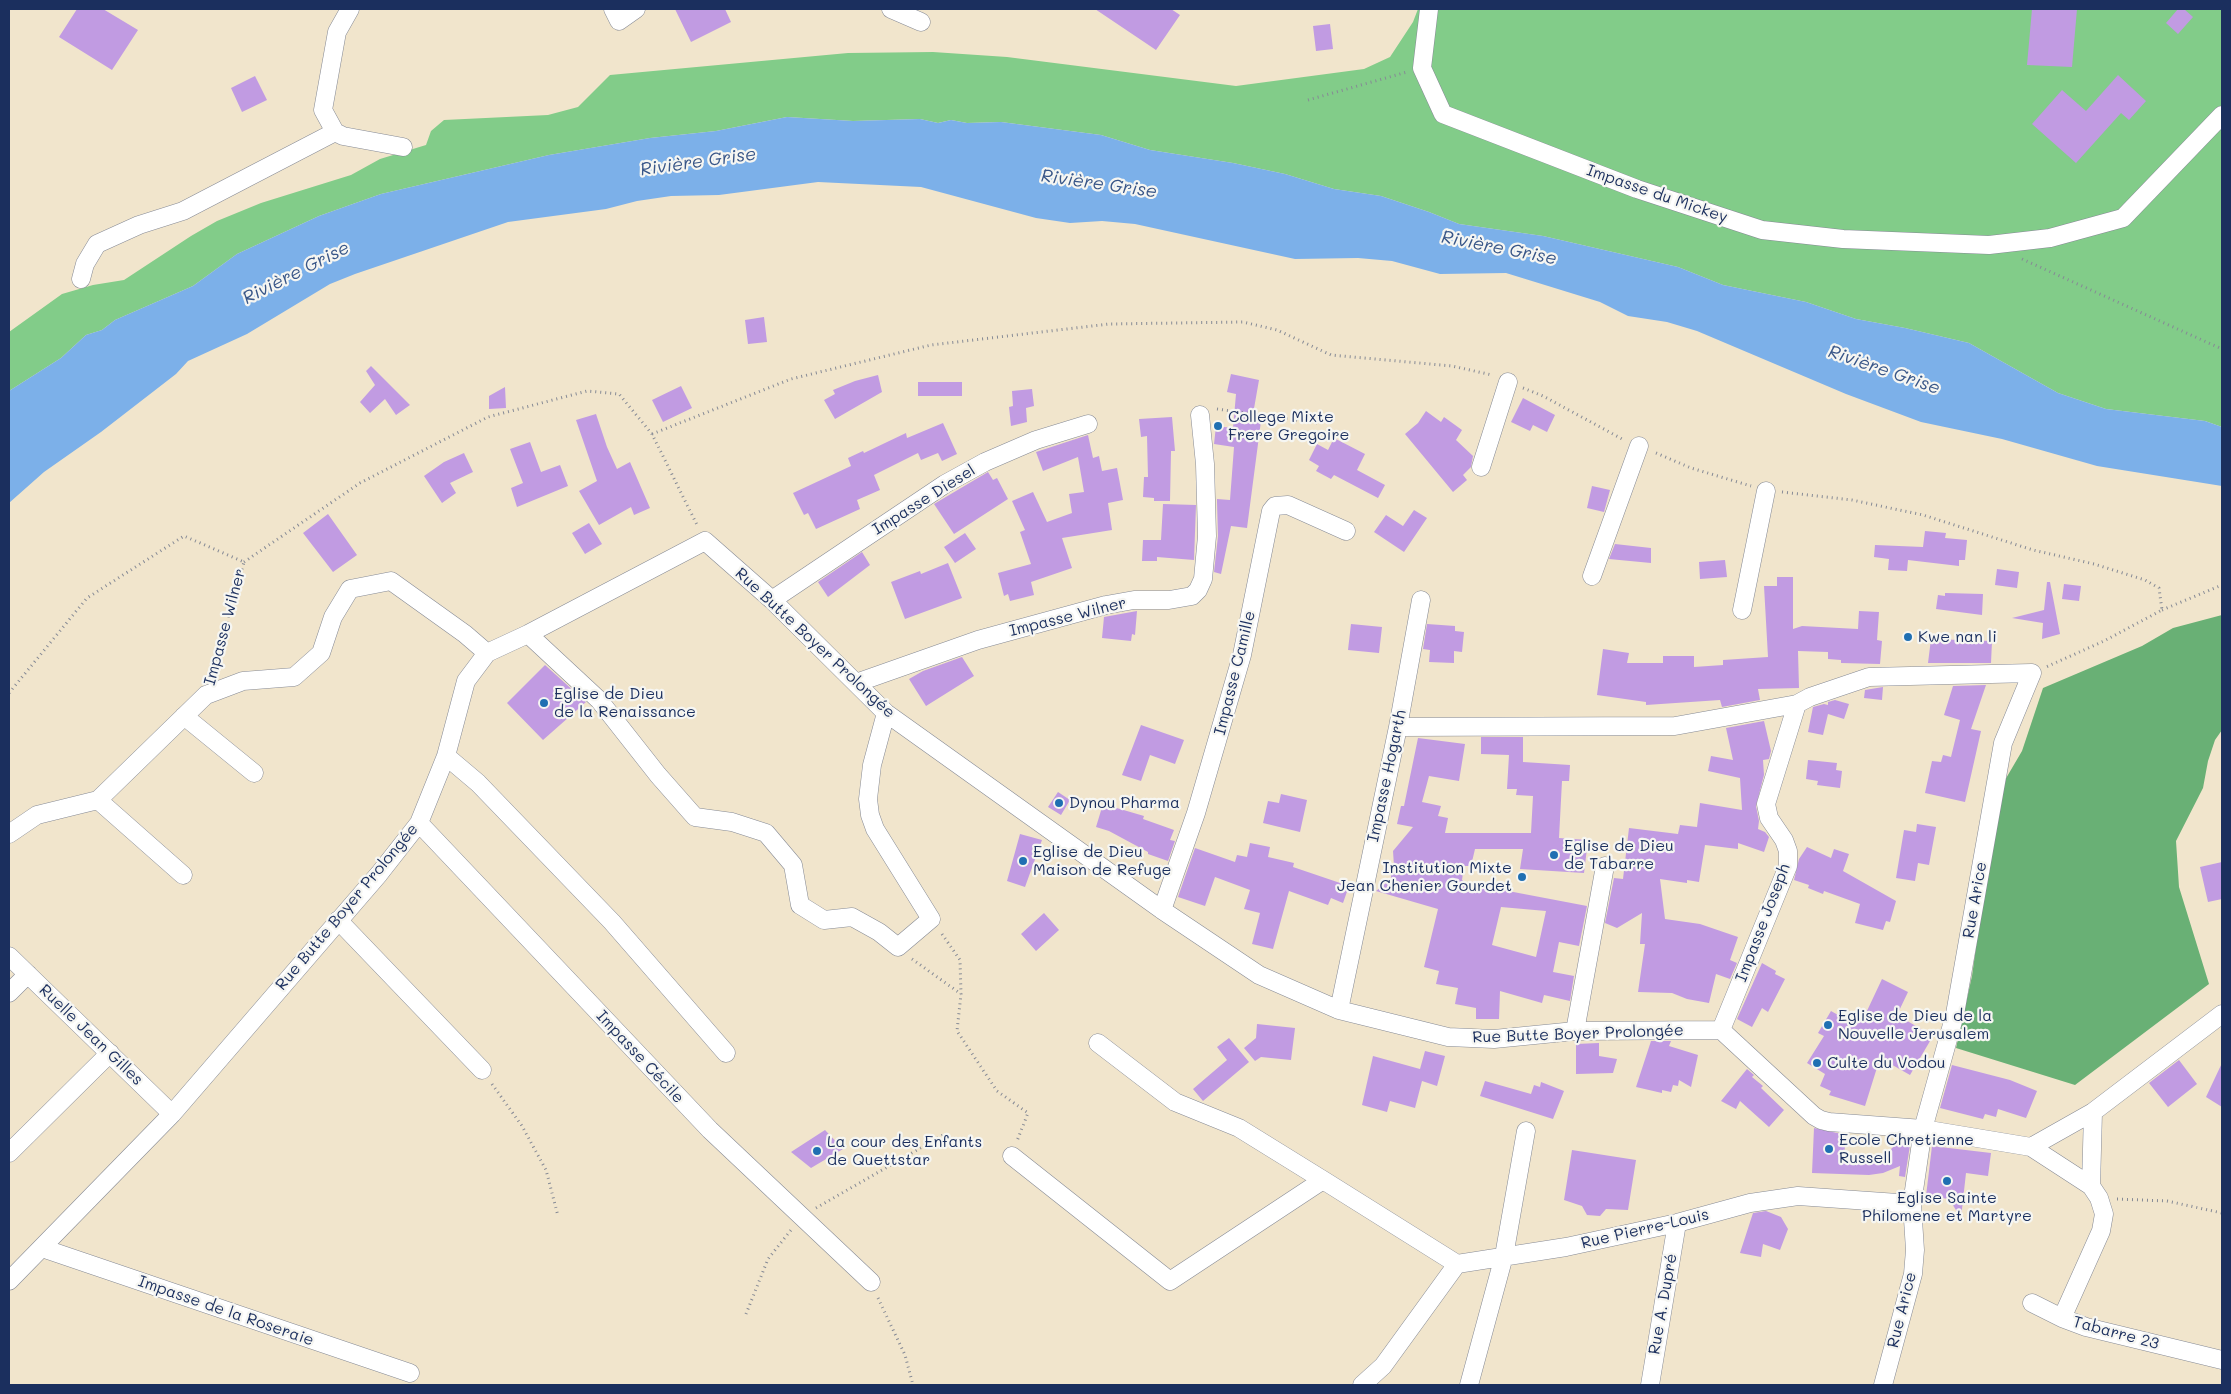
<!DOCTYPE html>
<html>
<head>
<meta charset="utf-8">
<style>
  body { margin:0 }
  #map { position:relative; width:2231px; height:1394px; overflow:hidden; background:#f1e5cc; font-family:Mali,sans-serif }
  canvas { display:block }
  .frame { position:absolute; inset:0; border:10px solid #1b2f5e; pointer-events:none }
</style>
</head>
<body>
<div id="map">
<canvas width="2231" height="1394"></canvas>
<div class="frame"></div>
</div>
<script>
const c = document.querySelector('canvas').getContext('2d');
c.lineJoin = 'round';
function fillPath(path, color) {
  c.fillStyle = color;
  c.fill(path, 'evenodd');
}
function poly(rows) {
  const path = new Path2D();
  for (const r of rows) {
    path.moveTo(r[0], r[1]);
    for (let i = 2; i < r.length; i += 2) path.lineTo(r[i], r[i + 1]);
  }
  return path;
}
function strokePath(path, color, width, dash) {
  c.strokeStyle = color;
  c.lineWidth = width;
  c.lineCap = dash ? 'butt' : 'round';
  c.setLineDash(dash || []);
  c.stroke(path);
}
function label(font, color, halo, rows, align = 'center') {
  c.font = font + ' Mali,sans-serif';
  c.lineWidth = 4.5;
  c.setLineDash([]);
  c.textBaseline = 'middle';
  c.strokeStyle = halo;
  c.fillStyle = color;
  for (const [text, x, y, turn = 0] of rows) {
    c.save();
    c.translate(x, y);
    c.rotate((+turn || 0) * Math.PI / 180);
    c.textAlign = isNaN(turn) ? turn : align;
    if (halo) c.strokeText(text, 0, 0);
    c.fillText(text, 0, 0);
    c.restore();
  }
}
fillPath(poly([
  [1418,9,2222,9,2222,427,2205,421,2106,409,2058,393,1969,343,1905,328,1856,319,1806,302,1723,285,1678,267,1543,236,1459,224,1429,212,1381,196,1334,189,1285,174,1233,163,1150,150,1101,135,1001,122,967,123,951,120,938,123,920,119,853,121,787,117,716,131,650,138,549,155,381,194,319,216,237,254,193,286,115,320,102,330,86,335,61,358,9,391,9,332,62,294,93,285,124,280,191,236,217,221,261,203,351,175,380,159,426,145,431,131,444,120,548,115,578,107,610,75,848,53,933,52,1007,57,1236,86,1364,69,1390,57,1413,22]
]), '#82cc89');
fillPath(poly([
  [2222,615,2222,730,2215,740,2208,761,2203,788,2176,841,2179,887,2209,984,2075,1085,1956,1048,1972,976,1990,845,2005,780,2022,751,2043,688,2142,646,2173,628]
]), '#69b075');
fillPath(poly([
  [787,117,853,121,920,119,938,123,951,120,967,123,1001,122,1101,135,1150,150,1233,163,1285,174,1334,189,1381,196,1429,212,1459,224,1543,236,1678,267,1723,285,1806,302,1856,319,1905,328,1969,343,2058,393,2106,409,2205,421,2222,427,2222,486,2097,466,2002,439,1921,422,1846,394,1697,331,1667,322,1628,316,1600,302,1506,273,1440,274,1392,261,1358,258,1295,259,1135,224,1102,221,1070,223,1036,218,921,187,818,182,719,195,671,196,637,201,606,209,508,222,355,274,330,284,247,334,188,361,176,374,101,432,44,472,9,503,9,391,61,358,86,335,102,330,115,320,193,286,237,254,319,216,381,194,549,155,650,138,716,131]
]), '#7cb0e9');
fillPath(poly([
  [77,9,103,9,138,30,112,70,59,37],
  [675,9,725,9,731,22,691,42],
  [1095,9,1171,9,1180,15,1156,50],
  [2032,9,2077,9,2072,67,2027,65],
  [2178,9,2184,9,2193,17,2178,34,2166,23],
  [1330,24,1333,49,1316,51,1313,26],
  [2118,75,2146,101,2129,120,2121,113,2076,163,2032,124,2062,90,2086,111],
  [255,76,267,100,242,112,231,88],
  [764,317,767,342,748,344,745,320],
  [371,366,410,405,396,415,385,399,370,413,360,402,375,385,366,371],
  [1231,374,1259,380,1252,420,1261,421,1247,528,1231,526,1221,574,1214,572,1218,536,1217,502,1217,499,1230,500,1234,447,1214,444,1216,426,1233,428,1236,394,1227,392],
  [878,375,882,392,835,419,824,400,835,394,833,390,855,381],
  [918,382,962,382,962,396,918,396],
  [681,386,692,408,663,422,652,400],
  [505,387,506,408,489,409,489,396],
  [1032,389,1034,406,1026,408,1027,422,1011,426,1009,407,1013,406,1012,391],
  [1523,398,1555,415,1547,432,1533,425,1530,431,1511,422],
  [1426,411,1441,422,1444,417,1462,430,1456,440,1473,456,1471,467,1463,475,1467,480,1453,492,1405,434,1418,423],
  [596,414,607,447,617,469,630,462,650,508,634,515,631,507,599,525,579,491,597,481,576,420],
  [1172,417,1175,451,1171,451,1170,501,1154,501,1154,498,1143,497,1144,477,1148,477,1147,436,1141,437,1139,419],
  [943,423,957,454,942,461,938,453,921,460,918,453,874,475,880,490,857,500,860,509,816,529,808,513,804,515,793,493,851,466,848,458,863,451,864,453,906,433,907,438],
  [1088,435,1093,458,1099,456,1102,471,1117,468,1123,500,1108,503,1112,530,1062,538,1072,568,1031,582,1034,595,1010,601,1008,594,1004,596,998,573,1031,564,1020,532,1025,530,1012,501,1033,492,1047,522,1072,513,1069,494,1084,492,1078,457,1043,471,1036,452],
  [1334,438,1365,454,1357,470,1385,485,1378,498,1334,475,1331,479,1316,471,1319,466,1309,460,1317,444,1328,450],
  [530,442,541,472,560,465,568,486,517,507,511,488,523,483,510,449],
  [464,453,473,472,450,483,456,493,442,503,424,476,444,462],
  [988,472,993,480,997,478,1008,499,954,534,934,504],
  [1592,486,1610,490,1604,512,1587,508],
  [1163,504,1196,505,1194,560,1157,557,1157,561,1142,561,1143,540,1161,540],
  [1414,510,1427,518,1404,552,1374,532,1386,515,1403,526],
  [328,514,357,555,333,572,303,533],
  [589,523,602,544,585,554,572,533],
  [1925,531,1946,533,1945,538,1967,540,1965,560,1959,560,1959,566,1908,560,1907,571,1888,570,1889,559,1874,557,1875,545,1923,547],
  [965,533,976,549,955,563,944,547],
  [1615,544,1651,548,1651,563,1609,559],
  [862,552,870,565,828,597,818,582],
  [1725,560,1727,577,1700,579,1699,562],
  [948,563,962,598,905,619,891,582,920,571,921,574],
  [1997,569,2019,572,2017,588,1995,585],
  [1777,577,1793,577,1793,629,1802,626,1858,629,1859,611,1879,612,1877,640,1882,641,1880,664,1841,663,1841,660,1828,659,1828,652,1798,651,1799,688,1758,689,1760,700,1722,707,1720,700,1646,705,1646,702,1597,695,1603,649,1629,653,1627,663,1663,663,1663,656,1694,656,1694,667,1723,665,1723,660,1768,657,1764,586,1777,586],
  [2047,582,2050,582,2060,634,2042,639,2043,623,2012,618,2044,610],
  [2064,584,2081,586,2079,601,2062,599],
  [1945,593,1983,594,1982,615,1936,609,1938,595,1945,596],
  [1137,611,1135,635,1132,634,1131,641,1102,638,1104,617],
  [1351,624,1382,627,1379,653,1348,650],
  [1427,624,1455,626,1455,631,1464,632,1462,652,1454,651,1454,663,1429,662,1430,650,1423,649],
  [1931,639,1992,641,1991,663,1928,663],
  [962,657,974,676,926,706,909,679,923,671],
  [545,665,586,702,543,740,507,703],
  [1986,685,1971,729,1981,731,1965,802,1925,793,1932,761,1941,762,1943,755,1951,757,1960,720,1944,715,1953,686],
  [1883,687,1882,700,1864,698,1865,690],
  [1835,700,1849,704,1844,719,1828,714,1823,735,1808,732,1813,707,1824,704,1828,705,1828,702],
  [1764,721,1771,751,1769,759,1763,760,1764,775,1756,806,1759,821,1758,829,1765,832,1769,837,1764,852,1738,843,1738,849,1705,845,1699,882,1687,880,1687,883,1660,879,1665,919,1700,924,1738,937,1730,960,1737,963,1730,979,1716,974,1709,1003,1687,999,1672,993,1638,992,1645,944,1640,944,1642,913,1617,928,1605,923,1614,878,1623,879,1629,828,1678,834,1680,825,1697,827,1700,803,1742,810,1740,778,1708,771,1711,756,1733,760,1726,728],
  [1141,725,1184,740,1175,764,1150,755,1141,781,1122,775],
  [1481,737,1523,737,1523,762,1570,765,1569,781,1562,781,1559,838,1588,840,1584,873,1520,869,1523,849,1475,849,1471,866,1464,866,1462,880,1466,883,1587,906,1579,946,1559,942,1553,972,1574,976,1570,1001,1544,995,1542,1003,1500,991,1499,1019,1476,1019,1476,1008,1455,1004,1458,988,1436,984,1439,971,1424,967,1438,909,1376,891,1391,879,1391,869,1394,866,1393,851,1413,827,1397,824,1401,806,1404,806,1418,738,1465,744,1459,781,1429,776,1422,802,1441,806,1438,816,1448,818,1445,833,1531,833,1533,796,1516,795,1517,789,1507,789,1509,755,1481,754],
  [1501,907,1546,911,1536,957,1492,945],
  [1808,760,1837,763,1836,770,1842,771,1840,788,1817,785,1818,781,1806,779],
  [1058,792,1070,800,1061,815,1048,807],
  [1281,794,1307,800,1300,832,1263,823,1268,801,1279,803],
  [1103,804,1144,816,1143,819,1174,830,1170,840,1175,841,1168,861,1148,854,1148,852,1109,831,1096,827],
  [1917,824,1936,827,1929,865,1918,863,1915,881,1896,878,1904,830,1916,832],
  [1020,834,1042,840,1025,887,1007,881],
  [1250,843,1270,847,1268,857,1294,863,1293,867,1349,886,1343,903,1331,898,1328,905,1289,891,1273,949,1252,944,1260,913,1244,909,1250,890,1215,877,1205,906,1178,897,1195,848,1235,862,1237,855,1247,857],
  [1807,847,1831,858,1834,849,1849,854,1843,871,1896,901,1890,922,1886,921,1883,930,1855,923,1860,904,1824,891,1823,894,1808,888,1809,885,1794,880,1799,859],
  [2222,862,2222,899,2208,902,2200,867],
  [1044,913,1059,930,1036,951,1021,934],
  [1762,963,1776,971,1775,974,1785,979,1768,1012,1762,1008,1752,1027,1737,1019],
  [1882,979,1908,992,1897,1015,1933,1036,1910,1075,1880,1058,1865,1106,1829,1095,1831,1091,1820,1086,1825,1074,1807,1063,1824,1036,1818,1033,1831,1011,1852,1023,1854,1019,1858,1021,1862,1011,1866,1013],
  [1257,1024,1295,1028,1291,1060,1261,1057,1255,1061,1244,1048,1256,1038],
  [1229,1038,1249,1062,1203,1101,1193,1089,1227,1060,1217,1047],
  [1651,1041,1671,1041,1669,1046,1698,1055,1691,1087,1679,1080,1678,1086,1673,1085,1671,1092,1662,1090,1662,1093,1636,1087],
  [1599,1043,1599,1056,1617,1059,1613,1073,1576,1074,1576,1044],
  [1425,1051,1445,1056,1437,1086,1422,1081,1415,1108,1390,1101,1387,1112,1362,1105,1373,1056,1420,1069],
  [2179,1060,2197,1084,2168,1107,2149,1083],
  [2222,1063,2222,1107,2206,1097],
  [1952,1065,2010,1080,2037,1091,2026,1118,1998,1109,1996,1117,1985,1114,1983,1119,1940,1108],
  [1747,1069,1754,1075,1752,1077,1763,1086,1761,1088,1784,1110,1769,1127,1740,1101,1736,1109,1721,1101],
  [1485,1081,1531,1094,1534,1085,1540,1087,1541,1082,1564,1091,1553,1119,1480,1096],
  [1814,1128,1842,1134,1841,1143,1845,1144,1844,1163,1873,1159,1888,1152,1894,1146,1896,1138,1911,1139,1905,1177,1899,1176,1900,1166,1883,1173,1869,1175,1812,1173],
  [825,1130,843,1149,811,1168,791,1152],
  [1932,1146,1991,1153,1988,1176,1966,1173,1961,1218,1949,1199,1926,1196],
  [1572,1150,1636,1160,1628,1210,1606,1209,1600,1216,1587,1215,1582,1206,1564,1200],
  [1766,1211,1781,1217,1788,1229,1780,1250,1763,1244,1761,1257,1740,1253,1753,1213]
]), '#c19be2');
const minor = poly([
  [350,9,337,32,323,110,335,132,343,136,403,147],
  [613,9,619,21,636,9],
  [891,9,921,22],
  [1429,9,1422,68,1443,114,1637,189,1762,230,1843,239,1989,245,2050,238,2123,218,2222,115],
  [81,279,85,264,97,244,139,225,183,211,335,132],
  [1481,467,1508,382],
  [1592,576,1639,446],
  [772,600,945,484,985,462,1036,440,1088,424],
  [1742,610,1766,491],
  [528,634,599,700,658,775,695,817,732,822,766,833,793,865,800,905,824,920,852,917,879,932,898,947,931,919,875,829,870,815,868,799,872,765,886,713],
  [856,683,978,640,1106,605,1134,600,1169,600,1192,596,1198,590,1203,579,1207,536,1205,464,1200,415],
  [184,716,254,773],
  [446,756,478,783,612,922,726,1053],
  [98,800,183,875],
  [419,823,710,1130,871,1282],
  [9,834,37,815,98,800,206,695,243,681,294,677,321,653,333,617,350,589,391,581,465,634,487,653],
  [1162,910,1196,813,1242,655,1271,511,1275,506,1288,505,1346,531],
  [338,920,482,1070],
  [9,956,172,1114],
  [9,993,28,974],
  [1339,1010,1398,727,1421,600],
  [1721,1030,1788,866,1788,851,1784,840,1769,818,1766,804,1797,704],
  [1575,1031,1605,866],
  [1098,1043,1175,1102,1239,1128,1323,1180],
  [2031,1147,2093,1112,2222,1014],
  [9,1153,110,1053],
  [1012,1156,1170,1281,1323,1180,1457,1264],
  [2091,1186,2093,1112],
  [42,1248,410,1373],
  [9,1281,172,1114,379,874,419,823,446,756,466,681,487,653,528,634,705,541,772,600,886,713,1162,910,1259,975,1339,1010,1448,1037,1494,1039,1575,1031,1721,1030,1814,1116,1821,1120,1829,1122,1923,1129,2031,1147,2091,1186,2099,1198,2104,1214,2101,1231,2062,1318,2086,1327,2222,1360],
  [2032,1303,2062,1318],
  [1362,1385,1383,1366,1457,1264,1566,1247,1677,1223,1750,1203,1798,1196,1912,1204,1923,1129,1955,1014,2003,743,2032,673,1869,677,1810,697,1797,704,1675,726,1398,727],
  [1469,1385,1504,1256,1526,1131],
  [1650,1385,1677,1223],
  [1883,1385,1913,1274,1915,1250,1912,1204]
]);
strokePath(minor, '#868a95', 19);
strokePath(poly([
  [1308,100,1407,72],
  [2022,259,2222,349],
  [1523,388,1543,396,1624,440],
  [1217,409,1318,423],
  [652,434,791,379,931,345,1109,324,1243,322,1277,330,1331,355,1452,366,1492,375],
  [1656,453,1691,468,1751,486],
  [1782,492,1852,500,1923,515,2033,550,2094,564,2145,580,2159,588,2162,610,2104,641,2046,667],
  [244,562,360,483,488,417,587,391,619,394,652,434,698,527],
  [2162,610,2222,585],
  [9,693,87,598,184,536,244,562,212,673],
  [942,934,960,960,961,994,957,1031,997,1091,1028,1113,1017,1141],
  [912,959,961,994],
  [492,1084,522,1126,546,1170,558,1216],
  [2117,1199,2167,1201,2222,1213],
  [816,1208,943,1135],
  [878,1298,905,1355,913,1385],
  [746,1314,768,1259,791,1230]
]), '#868a95', 3, [1, 4]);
strokePath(minor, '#fff', 18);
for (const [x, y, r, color] of [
  [1218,426,5,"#1f6fb2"],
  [1908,637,5,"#1f6fb2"],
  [544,703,5,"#1f6fb2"],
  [1059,803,5,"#1f6fb2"],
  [1554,855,5,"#1f6fb2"],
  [1023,861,5,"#1f6fb2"],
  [1522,877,5,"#1f6fb2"],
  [1828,1025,5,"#1f6fb2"],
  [1817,1063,5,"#1f6fb2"],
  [1829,1149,5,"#1f6fb2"],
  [817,1151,5,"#1f6fb2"],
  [1947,1181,5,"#1f6fb2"]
]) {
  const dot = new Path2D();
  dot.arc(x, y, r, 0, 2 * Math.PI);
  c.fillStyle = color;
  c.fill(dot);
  strokePath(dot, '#f6f6f2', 2);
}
label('16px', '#1b2f5e', '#f6f6f2', [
  ["Impasse du Mickey",1657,194,19],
  ["Impasse Diesel",924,500,-32],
  ["Impasse Wilner",1068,617,-14],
  ["Impasse Wilner",225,627,-75],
  ["Rue Butte Boyer Prolongée",815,643,43],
  ["Impasse Camille",1235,673,-76],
  ["Impasse Hogarth",1387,776,-78],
  ["Rue Arice",1975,900,-80],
  ["Rue Butte Boyer Prolongée",347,907,-50],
  ["Impasse Joseph",1763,923,-69],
  ["Rue Butte Boyer Prolongée",1578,1034,-2],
  ["Ruelle Jean Gilles",91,1035,44],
  ["Impasse Cécile",640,1057,47],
  ["Rue Pierre-Louis",1645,1229,-13],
  ["Rue A. Dupré",1663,1304,-80],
  ["Rue Arice",1902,1310,-76],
  ["Impasse de la Roseraie",226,1311,19],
  ["Tabarre 23",2116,1333,15]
]);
label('16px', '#1b2f5e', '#f6f6f2', [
  ["College Mixte",1228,417],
  ["Frere Gregoire",1228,435],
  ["Kwe nan li",1918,637],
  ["Eglise de Dieu",554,694],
  ["de la Renaissance",554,712],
  ["Dynou Pharma",1069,803],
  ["Eglise de Dieu",1564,846],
  ["de Tabarre",1564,864],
  ["Eglise de Dieu",1033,852],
  ["Maison de Refuge",1033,870],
  ["Institution Mixte",1512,868,"right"],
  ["Jean Chenier Gourdet",1512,886,"right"],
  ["Eglise de Dieu de la",1838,1016],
  ["Nouvelle Jerusalem",1838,1034],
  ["Culte du Vodou",1827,1063],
  ["Ecole Chretienne",1839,1140],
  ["Russell",1839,1158],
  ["La cour des Enfants",827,1142],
  ["de Quettstar",827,1160],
  ["Eglise Sainte",1947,1198,"center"],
  ["Philomene et Martyre",1947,1216,"center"]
], 'left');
label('italic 18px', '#385688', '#f6f6f2', [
  ["Rivière Grise",698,162,-8],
  ["Rivière Grise",1099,184,8],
  ["Rivière Grise",1499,248,11],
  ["Rivière Grise",296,273,-27],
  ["Rivière Grise",1884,370,19]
]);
</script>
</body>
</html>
